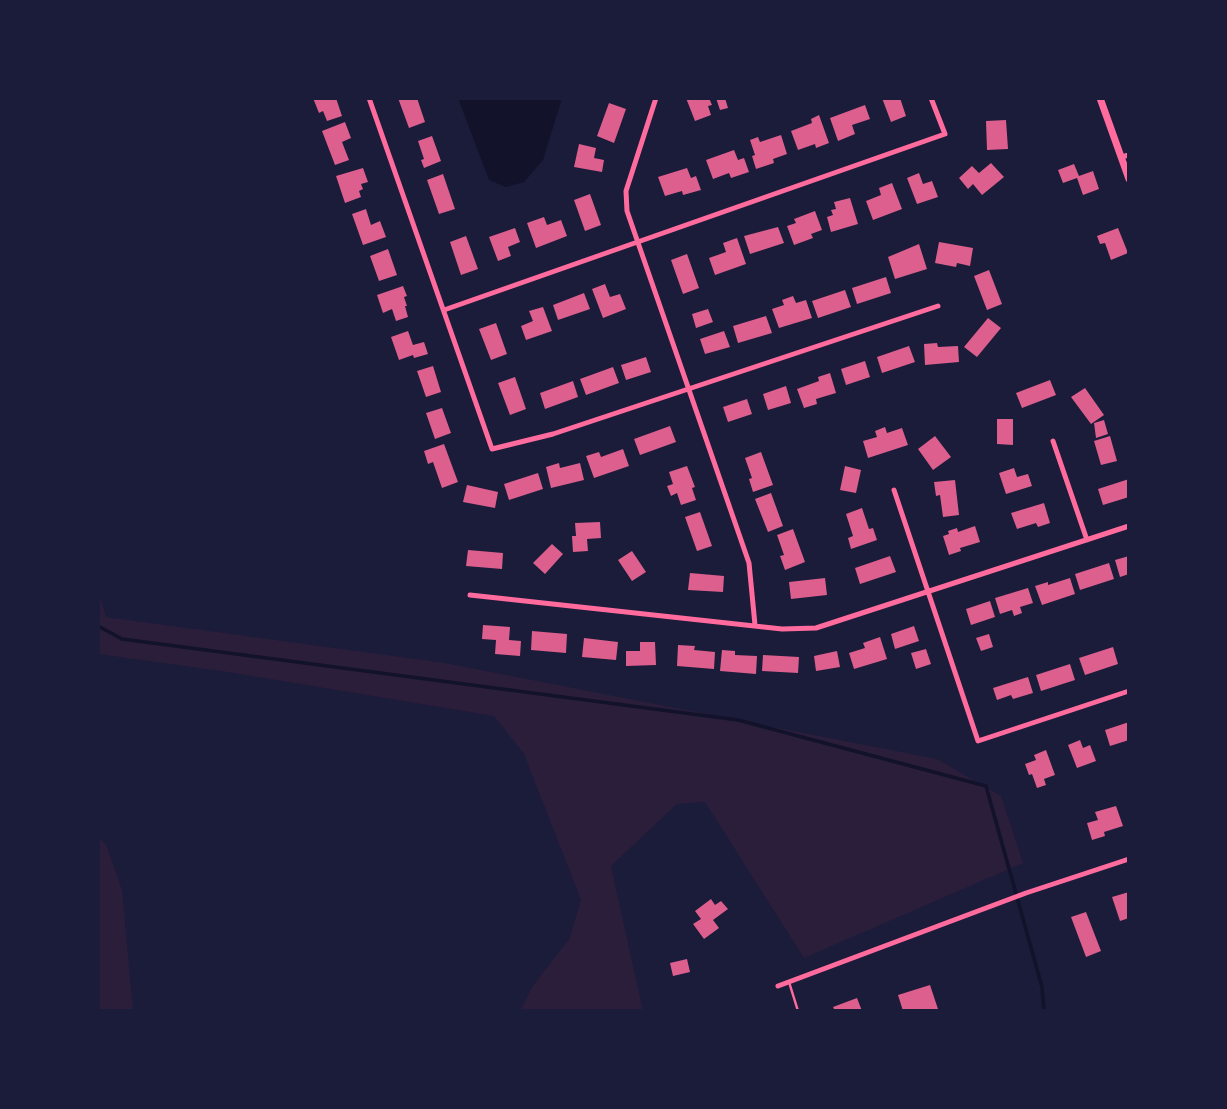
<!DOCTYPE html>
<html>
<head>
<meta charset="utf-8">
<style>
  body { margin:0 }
  #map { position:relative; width:1227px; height:1109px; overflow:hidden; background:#1b1b3a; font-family:"Open Sans",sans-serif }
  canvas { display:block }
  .frame { position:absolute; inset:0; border:100px solid #1b1b3a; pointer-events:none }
</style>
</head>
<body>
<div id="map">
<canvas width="1227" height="1109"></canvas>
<div class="frame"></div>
</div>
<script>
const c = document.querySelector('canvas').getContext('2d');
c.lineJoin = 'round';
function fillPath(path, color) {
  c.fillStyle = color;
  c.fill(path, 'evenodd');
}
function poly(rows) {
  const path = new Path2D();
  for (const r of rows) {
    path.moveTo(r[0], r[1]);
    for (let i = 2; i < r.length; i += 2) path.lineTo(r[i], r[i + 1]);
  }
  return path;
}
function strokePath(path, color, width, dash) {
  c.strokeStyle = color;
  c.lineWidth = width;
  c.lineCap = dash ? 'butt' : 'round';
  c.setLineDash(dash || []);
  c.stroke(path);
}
fillPath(poly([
  [98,590,106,617,445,663,937,759,1001,796,1023,863,804,958,705,802,677,804,611,866,643,1011,520,1011,532,987,569,939,581,900,524,754,494,716,228,672,98,654],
  [98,838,106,844,122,890,133,1011,98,1011]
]), '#2a1e3b');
fillPath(poly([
  [458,98,562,98,543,160,524,182,506,187,489,180]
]), '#12122b');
strokePath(poly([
  [98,626,122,639,738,720,986,786,1042,987,1044,1011]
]), '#12122b', 3.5);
fillPath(poly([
  [313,98,336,98,342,116,327,121,323,111,319,113],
  [398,98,417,98,425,122,409,128],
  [686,98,709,98,712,105,708,106,711,115,695,121],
  [716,98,725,98,728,108,720,110],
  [882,98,900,98,906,116,891,122],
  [609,103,626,109,614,143,597,136],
  [865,105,870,119,852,125,855,134,838,141,830,118],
  [819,115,829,143,816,148,815,144,798,150,791,131,812,123,811,119],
  [1006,120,1008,149,987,150,986,121],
  [345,122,351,138,342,142,349,160,335,165,322,131],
  [781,135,787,154,773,159,774,163,756,169,752,156,755,155,750,140,758,137,760,142],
  [432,136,441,161,424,168,421,160,424,159,418,141],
  [579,144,596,148,594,158,604,160,602,172,574,167],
  [734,150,738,160,744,158,749,172,731,178,729,173,713,179,706,160],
  [991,163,1004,177,982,195,973,184,968,189,959,178,972,166,979,173],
  [1074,164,1079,176,1093,171,1099,189,1083,195,1077,178,1063,183,1058,170],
  [363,168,368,182,361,184,363,189,359,191,361,197,345,203,336,176],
  [687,168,691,178,696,176,701,190,683,195,682,191,665,196,658,177],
  [919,173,923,184,932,181,938,197,917,204,907,178],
  [443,174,455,209,439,214,427,180],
  [892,183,902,209,873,220,866,201,881,195,879,188],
  [590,194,601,225,585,231,574,200],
  [850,198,858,224,831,232,827,217,833,215,831,210,836,209,834,202],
  [366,209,371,225,380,221,386,237,363,245,352,214],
  [815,211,822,230,811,234,813,238,794,245,787,226,796,223,794,219],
  [544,217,547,225,561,220,567,236,536,248,527,223],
  [778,227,784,243,750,254,744,236],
  [515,228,520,242,508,247,511,256,498,261,489,237],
  [1118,228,1128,253,1111,260,1105,243,1100,244,1097,236],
  [466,236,478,269,461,275,450,242],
  [737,238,746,264,715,275,709,258,726,252,723,243],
  [939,242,973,248,970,266,957,263,956,267,935,263],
  [919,244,927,269,895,279,888,257],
  [388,249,397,275,379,281,370,256],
  [687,254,699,288,683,294,671,260],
  [989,270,1002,304,987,310,974,276],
  [886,277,891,293,857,304,852,288],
  [605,284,610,297,620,294,626,309,603,318,592,289],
  [403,286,407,296,404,297,407,306,405,306,408,317,396,321,392,309,383,313,377,295],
  [845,290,851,307,818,318,812,301],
  [584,293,590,309,558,320,553,305],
  [793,296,796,303,806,300,812,318,779,328,772,309,784,305,782,300],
  [543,307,552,331,526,340,521,326,533,321,529,311],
  [708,309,713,322,696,328,692,314],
  [766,316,772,333,738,343,733,326],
  [988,318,1001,328,977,357,964,347],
  [496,323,507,354,491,360,479,329],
  [408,331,413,345,424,342,428,354,414,358,413,355,399,360,391,337],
  [724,331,730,347,705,354,700,339],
  [937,343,938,347,958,346,959,362,925,365,924,344],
  [909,346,915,362,882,373,877,357],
  [646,357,651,372,626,380,621,365],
  [865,361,870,377,846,385,841,369],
  [433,366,441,392,426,397,417,371],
  [613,367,619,383,586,395,580,379],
  [830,373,836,393,816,399,817,404,804,408,797,389,819,381,818,377],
  [515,377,526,409,510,415,498,383],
  [1050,380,1056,395,1022,408,1016,393],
  [573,381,578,397,545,409,540,393],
  [786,386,791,403,768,410,763,394],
  [1085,388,1104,415,1091,424,1071,397],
  [747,399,752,414,728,422,723,407],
  [442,408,451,433,435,439,426,413],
  [997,419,1013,419,1013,445,997,444],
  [1104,420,1108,434,1096,438,1094,423],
  [670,426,676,442,640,455,634,439],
  [885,427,887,433,902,428,908,445,868,458,863,441,877,437,875,431],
  [935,436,951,457,933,470,918,449],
  [1110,436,1117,461,1101,465,1094,441],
  [444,444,458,482,442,488,433,462,428,464,424,451],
  [623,449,629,466,594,478,586,456,599,452,601,457],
  [761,452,773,485,753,492,749,479,752,478,745,458],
  [559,463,560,468,580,463,584,480,551,488,546,467],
  [687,466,695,487,692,488,696,500,681,505,677,493,671,496,667,486,673,484,669,472],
  [845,466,861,470,856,493,840,490],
  [1014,468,1017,477,1028,474,1032,486,1006,494,999,473],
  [538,473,543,489,509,500,504,484],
  [1129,479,1129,497,1103,505,1098,489],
  [955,480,959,515,943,517,940,495,936,496,934,482],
  [467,485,498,492,495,508,463,502],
  [771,493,783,526,768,532,755,499],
  [1044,503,1050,523,1038,527,1036,523,1017,529,1011,513],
  [862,508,869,529,873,528,877,540,851,549,848,538,853,536,846,514],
  [700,512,712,546,697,551,685,517],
  [600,522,601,538,587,539,588,551,573,552,572,536,576,536,575,523],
  [975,526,980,542,960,548,961,551,949,555,943,536,949,534,948,531,957,528,958,532],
  [793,529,805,562,785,570,780,556,784,555,777,535],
  [552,544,563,554,545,574,533,563],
  [468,550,503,553,502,569,466,566],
  [632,551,646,572,632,581,618,560],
  [890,556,896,572,860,584,855,568],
  [1129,556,1129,574,1120,577,1115,560],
  [1109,563,1114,579,1080,590,1075,574],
  [690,573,724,576,723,592,688,590],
  [825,578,827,595,791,599,789,582],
  [1070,578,1075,594,1042,605,1035,586,1048,582,1048,585],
  [1028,588,1033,603,1020,607,1022,613,1014,616,1012,610,1000,614,995,598],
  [990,601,995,617,971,625,966,609],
  [483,625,510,627,509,640,521,641,520,656,495,654,496,640,482,639],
  [914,626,919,641,895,649,891,634],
  [532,631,567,634,566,653,531,650],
  [989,634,993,647,981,651,976,638],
  [880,637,887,659,854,669,849,653,865,648,863,643],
  [584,638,618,642,616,660,582,657],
  [640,642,655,642,656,665,626,666,626,651,640,651],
  [678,645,695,646,694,650,715,652,714,669,677,666],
  [1113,647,1118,664,1085,675,1079,658],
  [926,649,931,664,916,669,911,653],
  [722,650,735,651,735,655,757,656,756,674,720,671],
  [837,651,840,667,816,671,814,656],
  [763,655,799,657,798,673,762,671],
  [1070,664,1075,680,1041,691,1036,675],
  [1028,677,1033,693,1013,699,1011,695,997,700,993,688],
  [1129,722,1129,740,1110,746,1105,730],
  [1080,740,1083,748,1090,745,1096,761,1077,768,1068,745],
  [1046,750,1055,775,1044,779,1046,785,1037,788,1032,774,1029,775,1025,764,1036,760,1034,755],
  [1116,806,1123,826,1104,832,1105,836,1092,840,1087,823,1098,820,1095,812],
  [1129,892,1129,918,1120,921,1112,897],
  [711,899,715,905,721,901,728,909,713,920,719,928,704,939,693,924,701,919,695,911],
  [1086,912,1101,951,1086,957,1071,917],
  [687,959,690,972,673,976,670,963],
  [930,985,938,1009,903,1011,898,995],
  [857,998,862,1011,835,1011,833,1007]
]), '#dd5f8e');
strokePath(poly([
  [789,982,798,1011]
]), '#ff6b9d', 2.5);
strokePath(poly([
  [369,98,492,449,553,434,938,306],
  [656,98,626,191,627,211,749,563,755,625],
  [1121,157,1129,155],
  [444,310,945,134,931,98],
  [1053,441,1087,540],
  [894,490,978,741,1129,691],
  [470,595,782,629,816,628,1129,526],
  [778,986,1026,893,1129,859]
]), '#ff6b9d', 5);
strokePath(poly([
  [1100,98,1129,179]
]), '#ff6b9d', 7);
</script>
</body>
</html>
